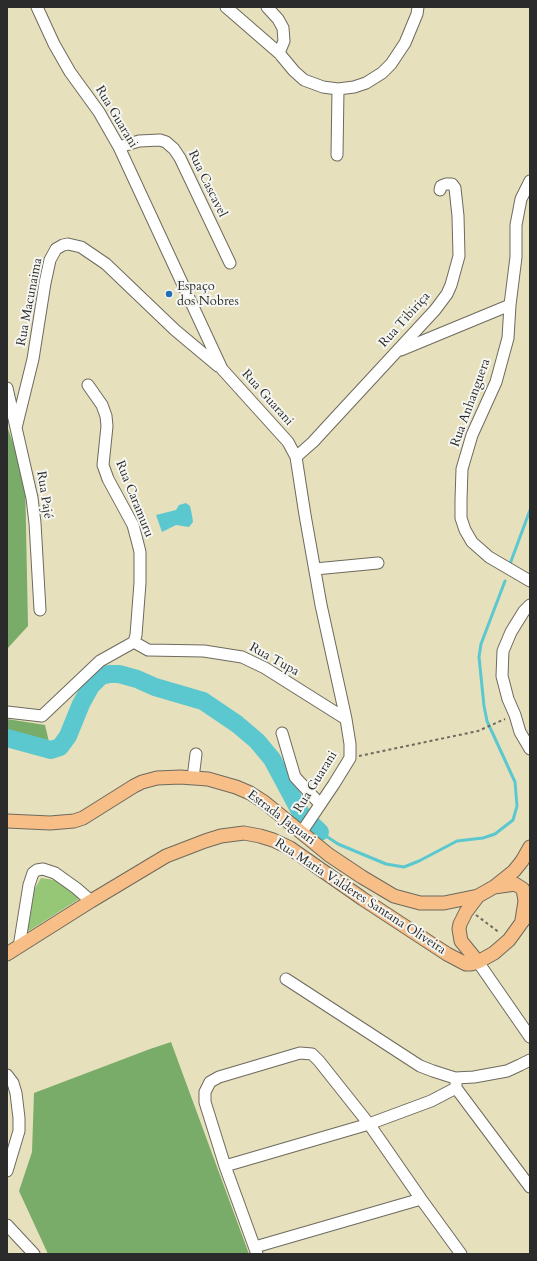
<!DOCTYPE html>
<html>
<head>
<meta charset="utf-8">
<style>
  body { margin:0 }
  #map { position:relative; width:537px; height:1261px; overflow:hidden; background:#e7e0bc; font-family:Cardo,serif }
  canvas { display:block }
  .frame { position:absolute; inset:0; border:8px solid #2b2b2b; pointer-events:none }
</style>
</head>
<body>
<div id="map">
<canvas width="537" height="1261"></canvas>
<div class="frame"></div>
</div>
<script>
const c = document.querySelector('canvas').getContext('2d');
c.lineJoin = 'round';
function fillPath(path, color) {
  c.fillStyle = color;
  c.fill(path, 'evenodd');
}
function poly(rows) {
  const path = new Path2D();
  for (const r of rows) {
    path.moveTo(r[0], r[1]);
    for (let i = 2; i < r.length; i += 2) path.lineTo(r[i], r[i + 1]);
  }
  return path;
}
function strokePath(path, color, width, dash) {
  c.strokeStyle = color;
  c.lineWidth = width;
  c.lineCap = dash ? 'butt' : 'round';
  c.setLineDash(dash || []);
  c.stroke(path);
}
function label(font, color, halo, rows, align = 'center') {
  c.font = font + ' Cardo,serif';
  c.lineWidth = 4;
  c.setLineDash([]);
  c.textBaseline = 'middle';
  c.strokeStyle = halo;
  c.fillStyle = color;
  for (const [text, x, y, turn = 0] of rows) {
    c.save();
    c.translate(x, y);
    c.rotate((+turn || 0) * Math.PI / 180);
    c.textAlign = isNaN(turn) ? turn : align;
    if (halo) c.strokeText(text, 0, 0);
    c.fillText(text, 0, 0);
    c.restore();
  }
}
fillPath(poly([
  [41,878,54,880,67,886,79,899,27,932,34,890]
]), '#95c777');
fillPath(poly([
  [7,426,25,477,28,626,7,649],
  [7,719,45,725,49,742,37,744,7,740],
  [171,1042,249,1254,48,1254,19,1191,32,1152,34,1093,150,1049]
]), '#78ac68');
fillPath(poly([
  [186,503,190,506,192,515,193,522,189,527,176,525,162,532,156,515,176,510,179,505]
]), '#5bc8d0');
strokePath(poly([
  [510,564,530,510],
  [320,832,338,844,386,864,404,867,419,861,457,841,483,838,495,834,513,820,517,806,515,782,487,721,484,706,479,657,481,644,505,581]
]), '#5bc8d0', 3);
strokePath(poly([
  [7,738,51,750,60,747,68,736,81,704,91,686,101,676,109,674,119,674,137,679,155,687,203,701,237,724,257,741,272,759,302,815,320,832]
]), '#5bc8d0', 18);
const minor = poly([
  [37,7,54,44,70,72,99,112,119,147,222,369,288,442,296,457,305,515,321,605,346,719,350,744,350,758,334,784,301,833],
  [226,7,279,53,294,71,304,80,323,87,338,89,354,87,366,83,382,73,391,64,405,43,417,14,418,7],
  [267,7,278,19,283,28,284,41,279,53],
  [119,147,139,141,160,140,166,142,174,149,180,158,230,263],
  [337,155,338,89],
  [530,181,521,199,516,225,516,257,510,305,508,338,496,382,472,435,462,469,461,500,461,518,465,530,472,542,489,557,530,581],
  [401,350,510,305],
  [7,388,32,498,35,523,40,610],
  [16,428,33,359,45,283,50,260,56,249,63,245,68,244,81,247,106,264,175,330,218,366],
  [296,457,313,442,324,430,435,310,447,294,451,285,459,256,458,216,455,188,452,184,446,184,441,186,440,190],
  [315,569,378,563],
  [530,605,524,611,511,632,503,651,502,676,508,699,515,715,520,732,530,749],
  [134,642,148,650,204,651,242,657,265,668,346,719],
  [7,712,42,716,100,661,134,642,136,635,140,583,140,552,137,540,133,525,108,479,103,465,107,426,106,416,102,405,88,385],
  [282,733,295,777,320,804],
  [193,778,196,754],
  [19,947,29,885,33,873,37,870,43,869,55,873,76,888,91,901],
  [478,962,530,1037],
  [286,979,420,1066,433,1071,455,1078,474,1077,507,1071,520,1065,530,1060],
  [7,1075,13,1083,16,1093,19,1118,19,1131,7,1171],
  [456,1082,456,1088,530,1187],
  [225,1166,369,1124,431,1101,456,1088],
  [7,1225,34,1254],
  [255,1247,421,1199],
  [257,1254,225,1166,205,1102,205,1092,210,1082,219,1077,300,1053,312,1054,319,1061,369,1124,421,1199,461,1254]
]);
const major = poly([
  [7,821,50,823,74,821,83,818,134,786,142,782,157,778,180,777,208,779,236,787,250,793,264,802,329,855,362,877,394,896,420,903,444,903,478,896,494,887,514,871,522,861,530,847],
  [494,887,515,884,523,889,525,901,522,920],
  [7,954,91,901,166,856,205,841,221,836,244,833,260,836,273,840,290,848,363,899,447,954,466,964,471,964,478,962,494,953,509,940,530,911],
  [478,962,461,941,459,929,460,924,466,912,478,896]
]);
strokePath(minor, '#6d6a5e', 13);
strokePath(major, '#6d6a5e', 15);
strokePath(poly([
  [359,756,478,731,505,719],
  [476,915,500,933]
]), '#6d6a5e', 2, [3, 3]);
strokePath(minor, '#fff', 11);
strokePath(major, '#f7be87', 13);
for (const [x, y, r, color] of [
  [169,294,4,"#1f6fb2"]
]) {
  const dot = new Path2D();
  dot.arc(x, y, r, 0, 2 * Math.PI);
  c.fillStyle = color;
  c.fill(dot);
  strokePath(dot, '#f6f6f2', 1.5);
}
label('13px', '#2b2b2b', '#f6f6f2', [
  ["Rua Guarani",116,117,59],
  ["Rua Cascavel",207,184,64],
  ["Rua Macunaima",30,302,-79],
  ["Rua Tibiriça",405,320,-48],
  ["Rua Guarani",267,398,48],
  ["Rua Anhanguera",471,403,-70],
  ["Rua Pajé",44,495,81],
  ["Rua Caramuru",134,499,68],
  ["Rua Tupa",274,660,29],
  ["Rua Guarani",316,782,-58],
  ["Estrada Jaguari",281,818,37],
  ["Rua Maria Valderes Santana Oliveira",360,897,33]
]);
label('13px', '#2b2b2b', '#f6f6f2', [
  ["Espaço",177,287],
  ["dos Nobres",177,302]
], 'left');
</script>
</body>
</html>
